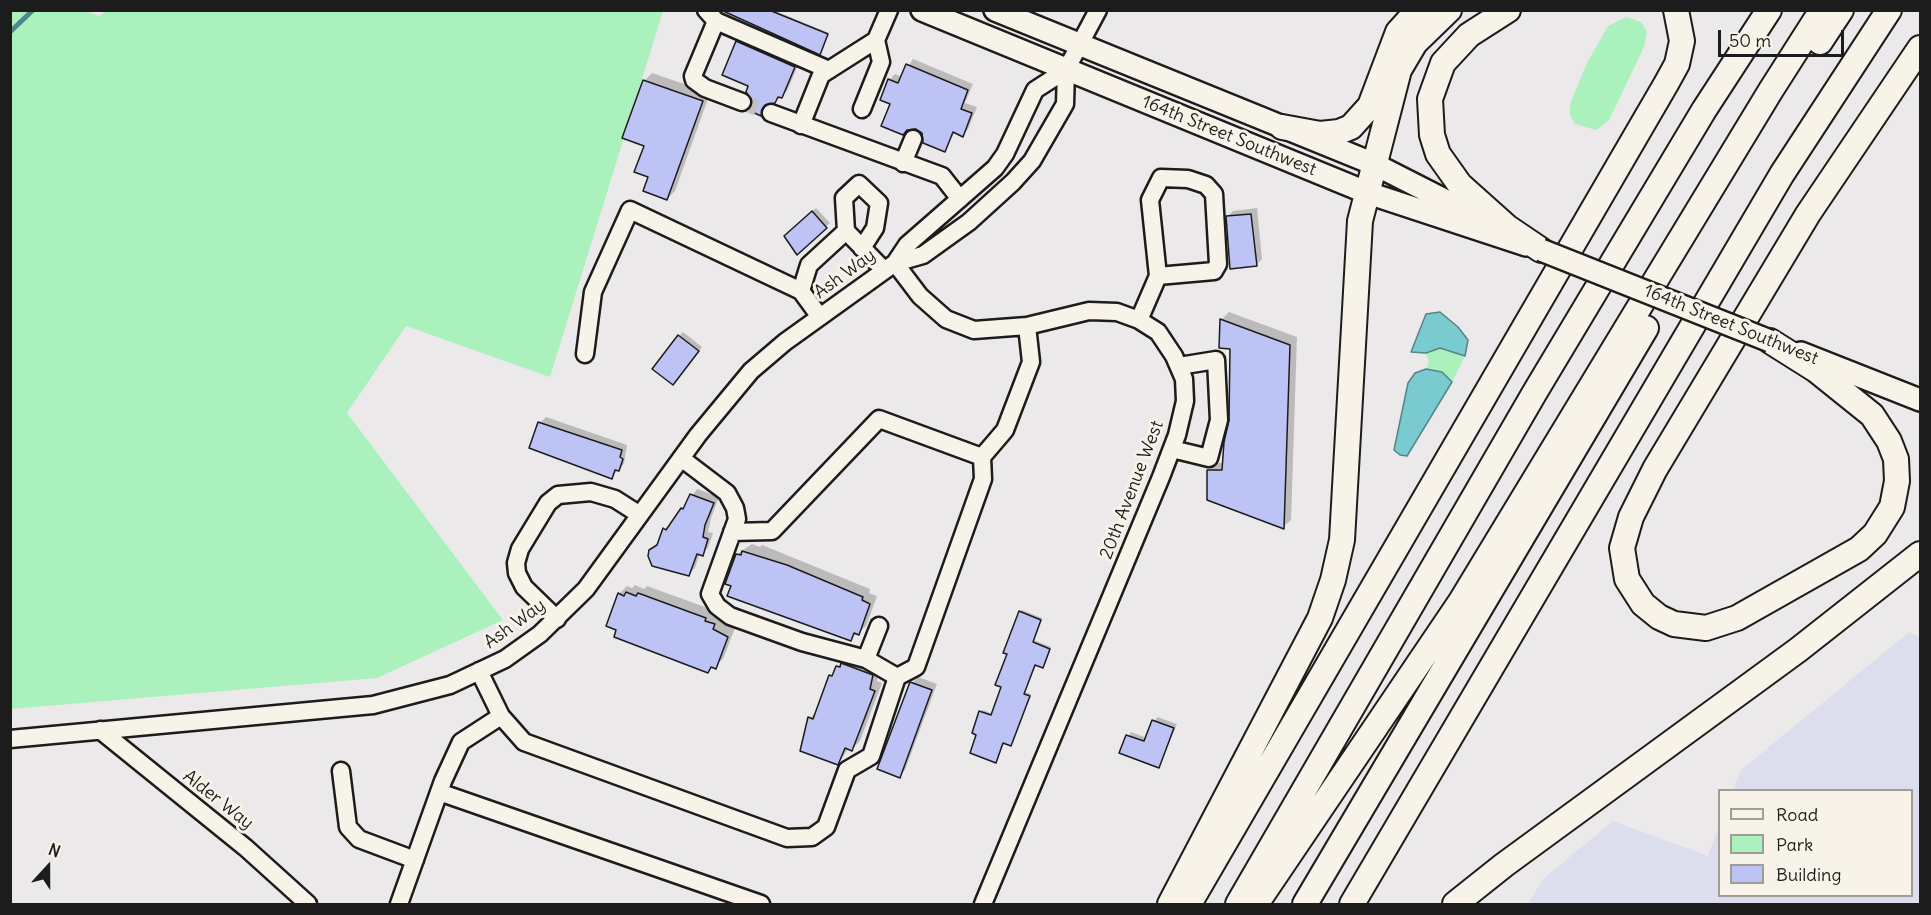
<!DOCTYPE html>
<html>
<head>
<meta charset="utf-8">
<style>
  body { margin:0 }
  #map { position:relative; width:1931px; height:915px; overflow:hidden; background:#ebe9ea; font-family:Delius,sans-serif }
  canvas { display:block }
  .frame { position:absolute; inset:0; border:12px solid #1c1c1c; pointer-events:none }
  .legend { position:absolute; left:1718px; top:789px; width:195px; height:108px; box-sizing:border-box; background:#f7f3e8; border:2px solid #9f9d96; margin:0; padding:8px 10px; list-style:none; font-size:18px; color:#1c1c1c }
  .legend li { display:flex; align-items:center; gap:12px; height:30px }
  .legend b { width:30px; border:2px solid #9f9d96 }
  .north { position:absolute; left:18px; top:837px; width:60px; height:60px; -webkit-text-stroke:4px #f7f3e8; paint-order:stroke; rotate:21deg; font-size:16px; font-weight:700; line-height:24px; text-align:center; color:#1c1c1c }
  .north::after { content:''; display:block; margin:auto; width:21px; height:27px; background:#1c1c1c; clip-path:polygon(50% 0,100% 100%,50% 72%,0 100%) }
  .scale { position:absolute; left:1718px; top:30px; width:126px; height:27px; box-sizing:border-box; border:3px solid #1c1c1c; border-top:0; padding-left:8px; font-size:18px; line-height:21px; white-space:nowrap; color:#1c1c1c; -webkit-text-stroke:4px #f7f3e8; paint-order:stroke }
</style>
</head>
<body>
<div id="map">
<canvas width="1931" height="915"></canvas>
<div class="frame"></div>
<ul class="legend">
<li><b style="height:8px;background:#f7f3e8"></b>Road</li>
<li><b style="height:16px;background:#aaf1bd"></b>Park</li>
<li><b style="height:16px;background:#bdc3f4"></b>Building</li>
</ul>
<div class="north">N</div>
<div class="scale">50 m</div>
</div>
<script>
const c = document.querySelector('canvas').getContext('2d');
c.lineJoin = 'round';
function fillPath(path, color) {
  c.fillStyle = color;
  c.fill(path, 'evenodd');
}
function poly(rows) {
  const path = new Path2D();
  for (const r of rows) {
    path.moveTo(r[0], r[1]);
    for (let i = 2; i < r.length; i += 2) path.lineTo(r[i], r[i + 1]);
  }
  return path;
}
function strokePath(path, color, width, dash) {
  c.strokeStyle = color;
  c.lineWidth = width;
  c.lineCap = dash ? 'butt' : 'round';
  c.setLineDash(dash || []);
  c.stroke(path);
}
function label(font, color, halo, rows, align = 'center') {
  c.font = font + ' Delius,sans-serif';
  c.lineWidth = 6;
  c.setLineDash([]);
  c.textBaseline = 'middle';
  c.strokeStyle = halo;
  c.fillStyle = color;
  for (const [text, x, y, turn = 0] of rows) {
    c.save();
    c.translate(x, y);
    c.rotate((+turn || 0) * Math.PI / 180);
    c.textAlign = isNaN(turn) ? turn : align;
    if (halo) c.strokeText(text, 0, 0);
    c.fillText(text, 0, 0);
    c.restore();
  }
}
fillPath(poly([
  [1909,632,1920,637,1920,904,1528,904,1543,879,1613,821,1708,856,1719,826,1720,896,1912,896,1912,790,1733,790,1741,770]
]), '#dddeed');
fillPath(poly([
  [107,10,663,11,550,377,406,326,347,413,503,620,377,678,11,709,11,11,87,11,99,16],
  [1626,17,1641,22,1647,32,1644,47,1609,120,1596,130,1575,124,1570,115,1570,104,1587,63,1608,26],
  [1440,348,1465,356,1452,382,1442,372,1426,369,1429,362,1426,353]
]), '#aaf1bd');
const water = poly([
  [1440,312,1458,327,1468,340,1465,356,1440,348,1426,353,1411,352,1426,314,1440,312],
  [1426,369,1442,372,1452,382,1407,456,1400,455,1394,450,1408,383,1415,373,1426,369]
]);
fillPath(water, '#7acbd0');
strokePath(water, '#548588', 1.5);
fillPath(poly([
  [730,10,773,10,829,33,821,51],
  [743,36,800,61,787,91,775,102,768,103,761,114,754,101,737,42],
  [913,59,973,84,965,103,977,107,968,129,963,135,955,132,944,150,892,103,889,80,895,74,902,77],
  [652,73,710,93,675,191,667,199,650,176,646,145,644,81],
  [816,208,830,223,797,252,786,236],
  [1257,208,1262,259,1256,265,1227,217,1233,211],
  [1229,312,1297,337,1291,520,1283,527,1209,471,1217,463,1224,463,1231,420,1231,347,1221,320],
  [683,332,702,347,676,380,679,336],
  [546,417,627,445,624,464,611,477,531,447,540,423],
  [697,489,719,497,711,518,708,532,713,533,708,548,700,553,695,568,689,574,658,546,664,529,672,524],
  [752,544,760,547,762,545,870,589,869,593,877,596,866,626,850,639,737,554],
  [635,585,644,589,647,586,713,610,712,613,722,616,720,621,735,628,723,659,708,671,619,594,627,586,632,588],
  [1022,610,1042,618,1034,640,1051,647,1045,664,1043,666,1036,664,1025,692,1031,694,1013,743,1011,745,1004,742,996,761,978,734,981,712,983,710,993,714,1003,686,1009,654],
  [845,659,880,667,877,681,882,683,860,741,852,749,849,748,838,764,810,718,818,710,831,676],
  [918,677,937,684,905,770,899,776,879,769,912,683],
  [1157,717,1177,724,1159,766,1121,752,1131,732,1147,738]
]), '#0003');
strokePath(poly([
  [10,32,33,10]
]), '#548588', 5);
const building = poly([
  [721,10,769,10,828,34,820,55,721,10],
  [736,41,795,67,782,98,778,97,775,103,765,105,761,116,748,110,752,101,746,92,748,86,722,75,736,41],
  [906,64,968,90,961,109,972,113,963,137,953,132,945,152,923,143,922,133,916,129,907,130,903,135,881,126,890,104,880,100,888,79,898,83,906,64],
  [643,80,703,101,667,200,643,191,648,177,634,172,644,146,622,138,643,80],
  [812,211,827,228,797,255,784,236,812,211],
  [1251,214,1257,266,1230,269,1226,216,1251,214],
  [1220,319,1290,345,1284,529,1207,500,1207,470,1222,470,1224,442,1229,420,1230,349,1219,348,1220,319],
  [678,335,699,351,673,385,652,369,678,335],
  [538,422,622,450,620,457,623,459,619,471,615,470,612,479,529,448,538,422],
  [690,494,714,503,705,525,703,537,708,539,703,556,697,554,689,576,652,566,648,556,649,550,657,545,663,528,666,530,681,508,683,509,690,494],
  [742,551,787,565,863,597,862,600,870,604,859,635,854,633,851,641,727,596,731,586,725,584,736,554,741,555,742,551],
  [626,592,636,596,638,593,706,618,705,621,715,624,713,629,728,637,716,669,711,667,708,673,614,637,616,630,606,626,618,593,624,596,626,592],
  [1019,611,1041,620,1033,642,1050,649,1043,668,1035,665,1024,694,1030,696,1011,746,1003,743,996,763,970,753,976,735,972,733,979,711,991,715,1001,687,995,685,1007,654,1003,653,1019,611],
  [841,663,873,675,870,689,875,691,852,751,845,748,838,765,800,751,808,717,813,719,829,675,832,676,836,666,840,667,841,663],
  [910,682,932,690,900,778,877,769,910,682],
  [1152,720,1174,728,1159,768,1119,753,1126,735,1144,741,1152,720]
]);
fillPath(building, '#bdc3f4');
strokePath(building, '#1c1c1c', 1.5);
strokePath(poly([
  [742,102,771,113]
]), '#c2c0c1', 16, [16, 8]);
const minor = poly([
  [706,10,716,21,693,76,694,80,705,88,742,102],
  [716,21,829,70],
  [862,109,881,62,876,40],
  [771,113,942,176,960,199],
  [801,125,821,75,876,40,889,10],
  [903,163,913,139],
  [862,248,875,228,879,203,859,184,844,198,846,231,884,270],
  [895,263,920,296,946,319,974,330,1027,326,1089,311,1117,312,1139,320,1158,332,1174,356,1184,379,1185,401,1177,435,1161,477,983,904],
  [895,263,907,245,995,168,1005,154,1035,90,1066,70],
  [820,317,801,291,809,265,846,231],
  [1139,320,1158,276,1150,200,1161,178,1188,179,1206,185,1214,194,1218,264,1214,271,1158,276],
  [585,354,593,292,630,210,801,291],
  [1172,449,1209,458,1219,420,1216,360,1179,366],
  [982,457,1005,430,1031,362,1027,326],
  [732,532,772,531,879,419,982,457,983,479,916,667,897,677],
  [557,619,524,587,517,573,516,563,520,549,548,503,558,495,591,492,615,499,640,515],
  [866,659,879,626],
  [479,671,501,716,524,742,787,838,812,837,826,827,847,770,871,756,897,677,866,659,802,642,730,616,717,606,710,594,737,519,735,508,727,493,681,458],
  [100,730,246,848,308,904],
  [10,739,373,705,450,685,505,659,540,634,586,589,698,435,751,371,785,342,895,263,923,255,969,222,1013,182,1032,161,1065,104,1066,70,1098,10],
  [341,771,348,827,359,839,415,860],
  [439,792,761,904],
  [399,904,443,781,461,742,501,716]
]);
const major = poly([
  [922,10,1368,193,1526,245],
  [995,10,1374,164,1482,219],
  [1801,353,1920,400]
]);
const highway = poly([
  [1508,10,1469,35,1443,63,1430,99,1432,135,1438,154,1460,185,1507,227,1541,250],
  [1820,42,1841,10],
  [1282,127,1320,134,1339,132,1351,127,1370,106,1398,32,1418,10],
  [1770,341,1816,370,1872,415,1889,441,1896,459,1897,481,1892,507,1875,534,1859,549,1737,618,1706,628,1674,624,1659,617,1643,604,1627,579,1622,548,1631,517,1655,469,1808,214,1920,48],
  [1170,904,1320,618,1333,580,1342,540,1360,221,1399,70,1415,43,1449,10],
  [1189,904,1666,84,1677,64,1682,41,1676,10],
  [1238,904,1535,392,1704,110,1769,10],
  [1256,904,1461,601,1771,90,1822,10],
  [1305,904,1646,328],
  [1352,904,1782,174,1889,10],
  [1455,904,1504,865,1798,650,1920,554]
]);
strokePath(minor, '#1c1c1c', 21);
strokePath(major, '#1c1c1c', 26);
strokePath(highway, '#1c1c1c', 28);
strokePath(minor, '#f7f3e8', 16);
strokePath(major, '#f7f3e8', 21);
strokePath(highway, '#f7f3e8', 24);
const majorBridge = poly([
  [1541,250,1770,341]
]);
strokePath(majorBridge, '#1c1c1c', 26, []);
strokePath(majorBridge, '#f7f3e8', 21);
label('18px', '#1c1c1c', '#f7f3e8', [
  ["164th Street Southwest",1229,136,22],
  ["Ash Way",845,274,-36],
  ["164th Street Southwest",1731,325,22],
  ["20th Avenue West",1132,490,-69],
  ["Ash Way",515,624,-36],
  ["Alder Way",218,800,38]
]);
</script>
</body>
</html>
